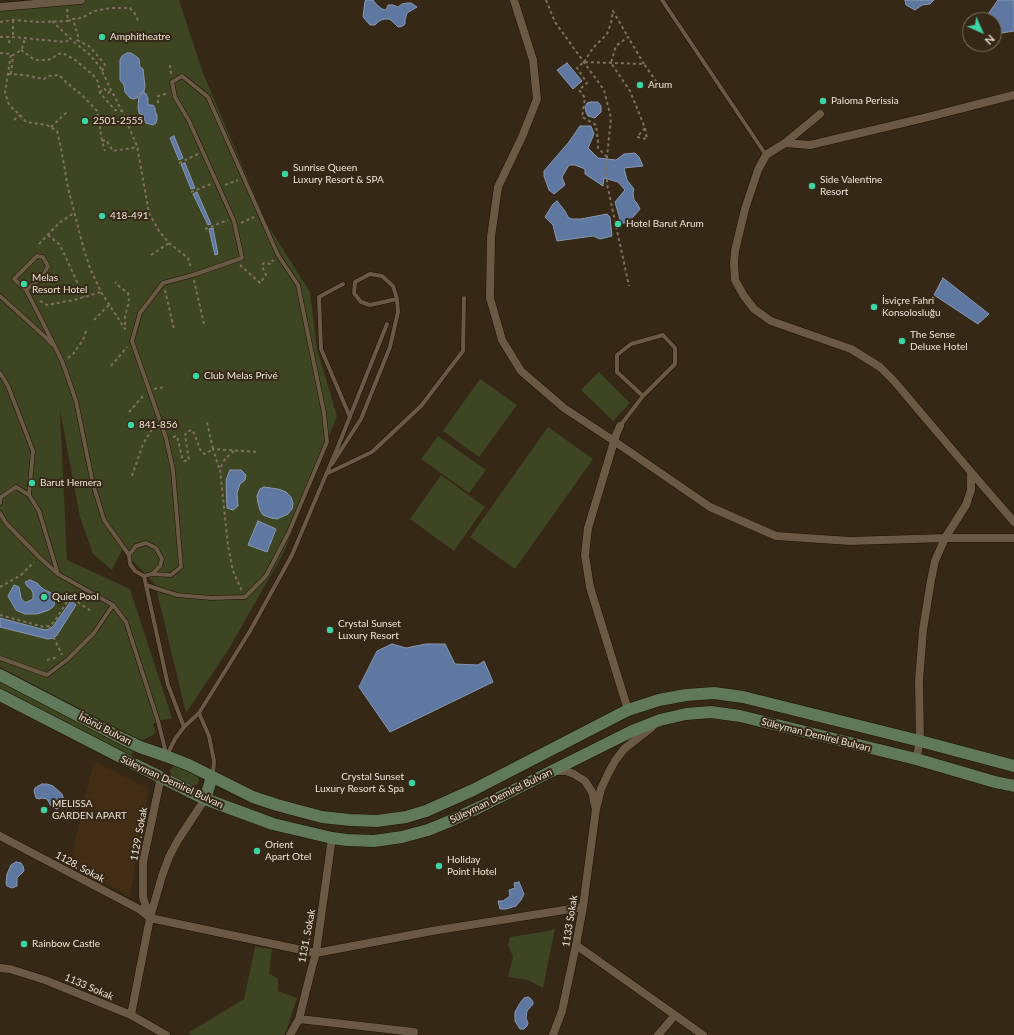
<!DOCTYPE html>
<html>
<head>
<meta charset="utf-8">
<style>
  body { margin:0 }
  #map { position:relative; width:1014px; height:1035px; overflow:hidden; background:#362816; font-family:Lato,sans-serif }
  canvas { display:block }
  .north { position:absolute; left:962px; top:12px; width:40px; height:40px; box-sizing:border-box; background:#362816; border:1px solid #7f7364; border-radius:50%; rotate:135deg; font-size:11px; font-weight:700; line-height:16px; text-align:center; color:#ede4d8 }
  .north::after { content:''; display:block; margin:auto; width:14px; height:18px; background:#3cd4a4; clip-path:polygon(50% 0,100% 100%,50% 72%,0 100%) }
</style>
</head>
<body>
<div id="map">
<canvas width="1014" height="1035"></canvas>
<div class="north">N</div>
</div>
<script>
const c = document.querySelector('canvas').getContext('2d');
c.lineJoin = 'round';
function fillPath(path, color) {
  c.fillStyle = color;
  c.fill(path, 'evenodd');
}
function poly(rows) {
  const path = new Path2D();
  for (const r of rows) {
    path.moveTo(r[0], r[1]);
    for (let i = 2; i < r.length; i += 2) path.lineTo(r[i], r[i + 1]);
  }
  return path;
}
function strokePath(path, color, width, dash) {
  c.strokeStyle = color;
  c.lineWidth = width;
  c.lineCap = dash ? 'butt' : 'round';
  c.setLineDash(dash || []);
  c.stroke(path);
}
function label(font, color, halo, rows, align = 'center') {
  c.font = font + ' Lato,sans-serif';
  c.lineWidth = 4;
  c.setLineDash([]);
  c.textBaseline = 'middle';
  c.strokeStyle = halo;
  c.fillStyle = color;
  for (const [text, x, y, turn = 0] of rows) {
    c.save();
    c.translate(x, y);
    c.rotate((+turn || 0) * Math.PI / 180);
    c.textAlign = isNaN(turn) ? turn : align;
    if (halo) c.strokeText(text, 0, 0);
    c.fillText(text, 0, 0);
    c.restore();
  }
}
fillPath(poly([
  [94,761,149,789,130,896,69,865]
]), '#412e15');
fillPath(poly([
  [77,0,179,0,203,73,267,224,310,292,317,349,337,416,284,552,230,647,186,713,155,584,122,550,112,570,93,554,80,517,60,410,67,560,130,589,172,718,158,721,153,724,156,733,143,740,132,736,0,667,0,7],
  [599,372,630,403,613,421,581,390],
  [480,379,517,405,479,457,443,431],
  [548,427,593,459,515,569,470,537],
  [438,436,486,470,469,493,421,459],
  [441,475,485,507,454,551,410,519],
  [0,682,118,743,134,751,131,756,0,689],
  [177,765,198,775,199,778,198,783,196,785,192,787,173,778,171,775,170,770,174,766],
  [555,929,543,988,528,980,508,977,513,957,508,945,510,937,542,932],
  [255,947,272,949,269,973,278,979,278,991,297,998,287,1029,284,1035,192,1035,188,1033,244,999]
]), '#3d4523');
const water = poly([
  [366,0,373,0,377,5,382,9,386,10,388,5,393,5,398,7,402,4,407,3,411,3,417,7,407,13,405,20,405,24,403,26,398,27,392,21,389,19,385,19,381,20,378,22,375,25,370,25,363,17,365,1,366,0],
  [905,0,934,0,930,4,922,5,915,10,906,5,905,0],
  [998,0,1014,0,1014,31,1002,33,994,28,994,20,984,20,998,0],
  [127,53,131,53,137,57,139,59,140,67,143,69,145,86,144,91,138,95,137,98,133,99,130,98,125,92,124,85,120,80,120,60,122,56,127,53],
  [567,63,582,81,573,89,557,70,567,63],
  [144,92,146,94,148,98,148,104,149,105,153,105,155,108,155,111,157,115,157,119,156,123,153,125,146,123,144,119,144,116,139,113,138,107,139,96,144,92],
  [591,102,598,102,601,106,601,112,595,118,588,116,586,112,585,107,587,103,591,102],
  [580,126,591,126,594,134,588,148,598,158,616,160,624,154,635,153,639,157,643,166,624,168,627,180,634,189,633,193,634,200,637,203,640,209,628,223,621,223,615,202,625,190,618,182,604,178,603,186,585,174,585,169,575,165,569,165,562,177,565,185,554,194,549,190,544,176,544,171,569,142,580,126],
  [174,136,183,158,179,160,170,138,174,136],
  [185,163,195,188,191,189,181,164,185,163],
  [197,192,211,224,208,225,193,194,197,192],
  [557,201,565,211,568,217,571,219,581,219,607,214,610,217,612,236,600,239,593,236,557,241,553,225,545,217,553,204,557,201],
  [213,228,218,254,215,255,209,229,213,228],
  [943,278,989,314,978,324,934,295,943,278],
  [230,470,241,470,246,475,245,480,240,484,237,493,238,506,233,510,227,508,226,480,230,470],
  [264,487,278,489,286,492,291,497,293,503,292,509,288,514,277,519,271,518,263,515,260,510,258,503,257,496,260,489,264,487],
  [258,521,276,529,267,552,248,545,258,521],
  [30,580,37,583,43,589,51,593,55,598,54,606,49,610,37,614,25,614,16,610,8,596,14,585,19,587,21,598,24,602,27,602,33,599,33,593,31,589,27,586,25,582,30,580],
  [71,601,76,605,57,635,54,638,48,639,0,627,0,618,45,630,50,629,54,625,71,601],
  [392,644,406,648,426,644,445,644,455,664,478,665,484,661,493,682,390,732,359,687,377,651,392,644],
  [42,784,47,784,53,786,62,794,64,800,64,803,62,806,57,809,54,808,51,806,47,799,42,798,39,799,36,798,34,791,35,788,38,786,42,784],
  [16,862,21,863,23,866,24,871,17,878,17,886,12,888,7,886,6,883,7,874,11,865,16,862],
  [519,882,524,894,521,900,516,906,506,909,500,909,498,901,503,901,510,896,509,890,515,888,514,883,519,882],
  [528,997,531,999,533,1002,533,1004,527,1011,526,1018,528,1023,527,1026,524,1029,520,1029,515,1021,515,1012,520,1003,524,998,528,997]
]);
fillPath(water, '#5f78a2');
strokePath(water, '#8a98b2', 1);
const lane = poly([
  [662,0,766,155],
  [343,284,319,297,321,349,350,417],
  [26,290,43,276,48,266,43,257,37,256,14,279,26,290,40,317,62,361,76,401,93,484,104,520,129,555],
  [0,296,43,335,53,345],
  [0,373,8,386,33,451,29,495],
  [620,426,643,396,617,372,617,355,631,344,663,335,675,348,675,364,643,396],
  [332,464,361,419,390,347,398,312,397,299,393,286,382,276,370,274,355,282,354,293,361,302,370,305,397,299],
  [326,474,372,452,421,406,463,351,464,298],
  [0,503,1,497,16,487,29,495,39,511,58,574],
  [0,513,6,523,39,557,58,574,113,605,126,622,158,721,166,753],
  [144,576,135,571,130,564,129,555,136,546,146,543,156,548,162,559,160,566,152,574],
  [146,585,177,595,211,598,245,597,266,576,289,532,327,442,324,413,298,285,278,255,208,97,182,76,172,82,175,97,189,121,234,221,242,258,193,275,163,283,140,313,132,341,166,438,173,470,181,567,171,575,152,574,144,576,168,685,184,727],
  [0,658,47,675,68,659,94,633,113,605],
  [167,755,175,739,184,727,199,713],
  [213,774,214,761,209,736,199,713,250,631,292,555,339,444,387,324]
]);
const street = poly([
  [514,0,533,60,537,99,522,137,498,187,491,237,490,298,502,340,521,371,564,408,614,441,710,507,776,536,850,541,945,538,966,505,971,490,971,472,894,381,880,367,851,349,771,321,754,309,744,296,735,280,734,263,735,251,745,209,758,170,766,155,785,143,820,114],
  [0,7,81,0],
  [785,143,810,145,924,118,1014,95],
  [620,426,616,435,588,528,585,555,590,587,628,710],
  [971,472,1014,522],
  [916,759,920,741,919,681,923,630,931,580,935,561,945,538,1014,538],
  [555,771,566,771,574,774,585,781,592,792,595,806],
  [0,836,139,909,150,918],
  [149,917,143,897,143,862,161,777],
  [150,918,316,953,432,931,583,907],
  [576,945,703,1035],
  [0,968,10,969,45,980,131,1015,166,1035],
  [131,1015,150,918,162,876,169,857,178,840,205,799],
  [299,1019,414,1032],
  [290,1035,299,1019,312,967,316,953,332,838],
  [553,1035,562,1011,576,945,583,907,596,809,601,789,608,774,615,761,624,749,652,727],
  [658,1035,675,1015]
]);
const secondary = poly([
  [0,675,123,739,140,747,166,756,189,765,253,797,277,805,322,817,350,820,377,821,406,817,426,811,473,790,628,710,659,700,686,695,714,693,743,697,920,741,1014,766],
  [0,695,132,763,205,799,273,824,332,838,347,840,374,841,402,837,428,830,450,821,480,807,632,731,660,720,686,714,711,712,740,716,916,759,995,782,1014,786],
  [205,799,212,777]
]);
strokePath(lane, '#1e1101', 5);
strokePath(street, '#1e1101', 9);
strokePath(secondary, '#1e1101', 13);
strokePath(poly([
  [546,0,555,22,604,90,611,118,607,157,607,184,629,286],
  [67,9,68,21,73,19],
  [13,20,13,37],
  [52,21,74,42,89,54,100,67,111,90,122,111,137,146,149,213,159,231,169,243,188,258,191,268],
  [0,22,13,20,39,22,68,21],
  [0,37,13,37,65,42,71,39],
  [9,43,10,37],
  [21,50,35,60,47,60,51,59,58,54,62,53,74,59,93,75,98,82,100,93,115,110,121,111],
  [0,53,11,54,5,93,9,105,20,115,26,122,47,125,57,131,61,148,68,188,84,250,90,268,101,292,125,329,125,316,129,302,128,293,121,288,115,282],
  [584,62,593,48,607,34,611,23,613,11,628,37],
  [644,64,628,37,616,46,611,63,630,91,645,128,637,137,647,139,645,128],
  [170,65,171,74],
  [102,71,105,65,103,62,89,46,77,40,78,36,73,19,82,18,94,11,111,8,130,8,136,15,138,21],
  [8,74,24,75,44,79,48,76,59,75,67,83,82,95,97,111,98,115,102,141,105,151],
  [11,74,13,55,21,50,24,44,24,39],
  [100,92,104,88,108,93,111,90],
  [158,103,158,96,165,94,168,95],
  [14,120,20,115],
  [51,127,68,111],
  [102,141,106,140,113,151,137,147],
  [607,157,598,148,598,141,596,125,582,117,585,98,579,90,587,83,577,68,584,62,644,64,658,84],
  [179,163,198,154],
  [225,185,238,180],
  [191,192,211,184],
  [241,223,254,217],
  [205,229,228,220],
  [48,235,60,245,84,297],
  [39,244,59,223,74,213],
  [151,255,169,243],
  [240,265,260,283,266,275,262,266,263,264,264,263,271,264,273,260],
  [194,280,204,324],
  [165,290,174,329],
  [40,301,47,305,74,300,101,292],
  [94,320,109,305],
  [68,358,73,354,83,340,86,331],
  [111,366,127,347],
  [154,389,165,387],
  [129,412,144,395],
  [173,437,177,436,182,457,184,461,189,460,185,436,186,432,192,430,194,433,201,452,205,454,213,449,207,422],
  [234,451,225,459,220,469,228,546,233,571,242,591],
  [219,468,213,449,258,452],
  [132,476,143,444,154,426],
  [0,587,21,575,34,562],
  [0,615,44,627,49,626,54,622,70,597,91,611],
  [49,626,54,638,62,655],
  [47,660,58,657]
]), '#7d7161', 2, [3, 3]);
strokePath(lane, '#695945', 4);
strokePath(street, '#695945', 8);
strokePath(secondary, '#5f795a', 12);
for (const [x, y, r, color] of [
  [102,37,4,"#3cd4a4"],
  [640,85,4,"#3cd4a4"],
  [823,101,4,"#3cd4a4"],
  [85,121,4,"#3cd4a4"],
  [285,174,4,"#3cd4a4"],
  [812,186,4,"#3cd4a4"],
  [102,216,4,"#3cd4a4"],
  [618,224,4,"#3cd4a4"],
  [24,284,4,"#3cd4a4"],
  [874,307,4,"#3cd4a4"],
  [902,341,4,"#3cd4a4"],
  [196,376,4,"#3cd4a4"],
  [131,425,4,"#3cd4a4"],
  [32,483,4,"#3cd4a4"],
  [44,597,4,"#3cd4a4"],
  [330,630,4,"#3cd4a4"],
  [412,783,4,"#3cd4a4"],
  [44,810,4,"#3cd4a4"],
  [257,851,4,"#3cd4a4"],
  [439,866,4,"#3cd4a4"],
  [24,944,4,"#3cd4a4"]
]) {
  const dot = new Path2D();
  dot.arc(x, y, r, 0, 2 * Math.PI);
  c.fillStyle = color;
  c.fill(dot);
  strokePath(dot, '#362816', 1.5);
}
label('10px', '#ede4d8', '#362816', [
  ["Amphitheatre",110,37],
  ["Arum",648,85],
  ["Paloma Perissia",831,101],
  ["2501-2555",93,121],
  ["Sunrise Queen",293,168],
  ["Luxury Resort & SPA",293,180],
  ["Side Valentine",820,180],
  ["Resort",820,192],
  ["418-491",110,216],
  ["Hotel Barut Arum",626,224],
  ["Melas",32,278],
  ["Resort Hotel",32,290],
  ["İsviçre Fahri",882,301],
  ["Konsolosluğu",882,313],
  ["The Sense",910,335],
  ["Deluxe Hotel",910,347],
  ["Club Melas Privé",204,376],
  ["841-856",139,425],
  ["Barut Hemera",40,483],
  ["Quiet Pool",52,597],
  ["Crystal Sunset",338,624],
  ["Luxury Resort",338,636],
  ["Crystal Sunset",404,777,"right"],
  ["Luxury Resort & Spa",404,789,"right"],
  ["MELISSA",52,804],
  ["GARDEN APART",52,816],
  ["Orient",265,845],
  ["Apart Otel",265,857],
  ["Holiday",447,860],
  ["Point Hotel",447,872],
  ["Rainbow Castle",32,944]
], 'left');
label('10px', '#ede4d8', '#362816', [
  ["İnönü Bulvarı",105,729,27],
  ["Süleyman Demirel Bulvarı",816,735,14],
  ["Süleyman Demirel Bulvarı",172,782,25],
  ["Süleyman Demirel Bulvarı",501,796,-26],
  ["1129. Sokak",139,834,-79],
  ["1128. Sokak",80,867,28],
  ["1133 Sokak",570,921,-81],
  ["1131. Sokak",307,936,-79],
  ["1133 Sokak",89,987,23]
]);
</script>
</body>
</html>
